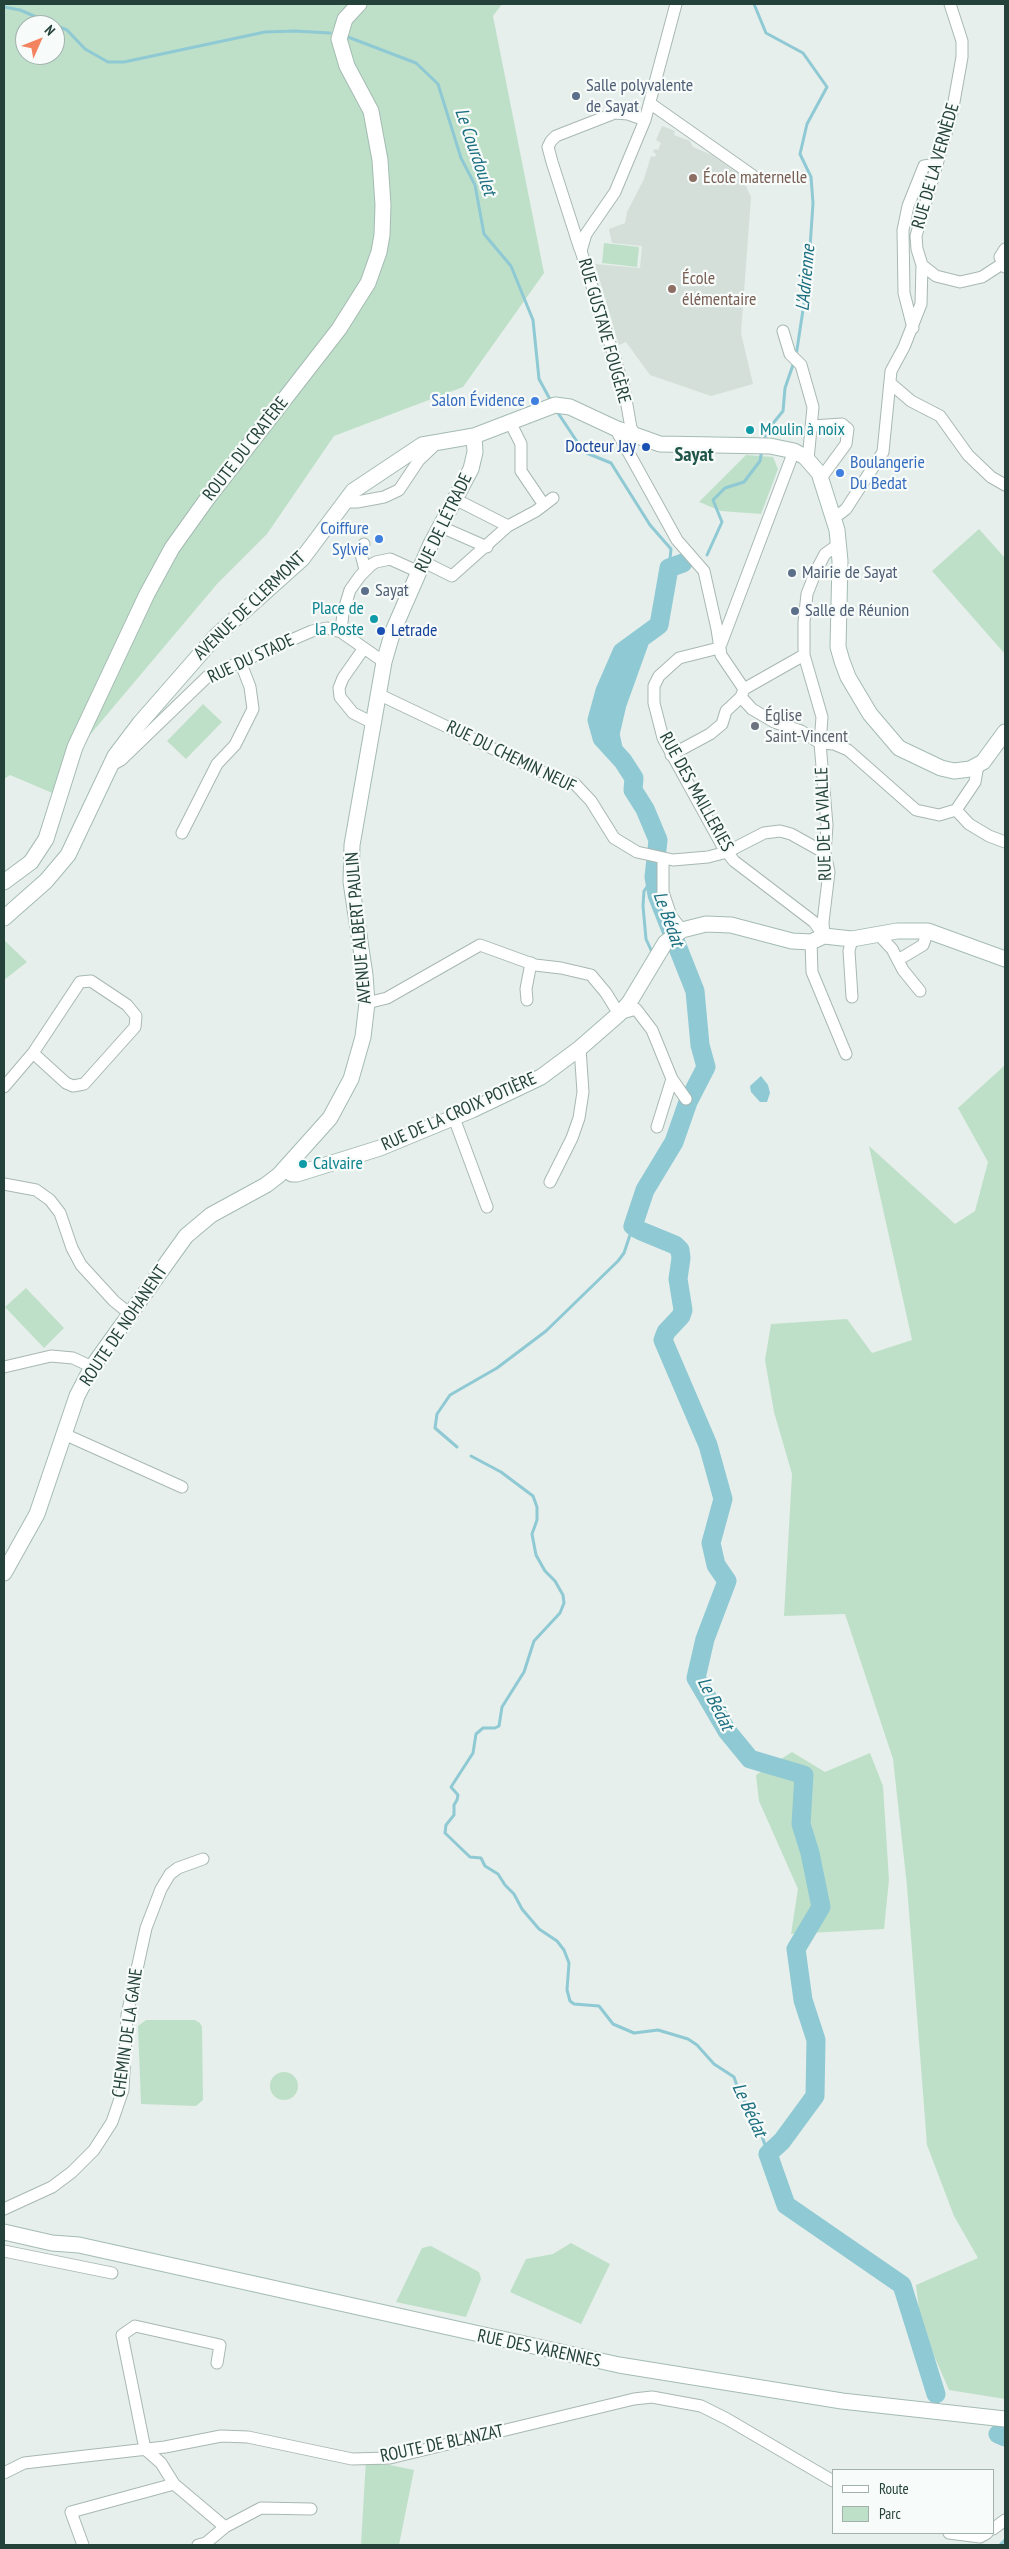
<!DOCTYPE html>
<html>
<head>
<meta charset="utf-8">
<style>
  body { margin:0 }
  #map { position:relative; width:1009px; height:2549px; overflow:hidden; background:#e6efeb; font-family:"PT Sans Narrow",sans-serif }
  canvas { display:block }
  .frame { position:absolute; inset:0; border:5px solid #24423a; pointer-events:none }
  .legend { position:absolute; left:832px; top:2469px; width:162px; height:65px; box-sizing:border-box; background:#f7fbf9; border:1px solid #a3b1ad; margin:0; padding:6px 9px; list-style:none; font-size:15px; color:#24423a }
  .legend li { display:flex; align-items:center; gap:10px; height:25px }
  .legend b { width:25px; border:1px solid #a3b1ad }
  .north { position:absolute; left:15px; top:15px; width:50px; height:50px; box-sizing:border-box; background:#f7fbf9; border:1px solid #a3b1ad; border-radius:50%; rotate:46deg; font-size:14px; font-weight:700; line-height:20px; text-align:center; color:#24423a }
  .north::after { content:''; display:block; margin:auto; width:18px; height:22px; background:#f4845f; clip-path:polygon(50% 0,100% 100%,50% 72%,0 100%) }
</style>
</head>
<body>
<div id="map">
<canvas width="1009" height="2549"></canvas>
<div class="frame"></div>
<ul class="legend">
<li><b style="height:6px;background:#fff"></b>Route</li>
<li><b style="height:14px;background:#bfe0c8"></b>Parc</li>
</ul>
<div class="north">N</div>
</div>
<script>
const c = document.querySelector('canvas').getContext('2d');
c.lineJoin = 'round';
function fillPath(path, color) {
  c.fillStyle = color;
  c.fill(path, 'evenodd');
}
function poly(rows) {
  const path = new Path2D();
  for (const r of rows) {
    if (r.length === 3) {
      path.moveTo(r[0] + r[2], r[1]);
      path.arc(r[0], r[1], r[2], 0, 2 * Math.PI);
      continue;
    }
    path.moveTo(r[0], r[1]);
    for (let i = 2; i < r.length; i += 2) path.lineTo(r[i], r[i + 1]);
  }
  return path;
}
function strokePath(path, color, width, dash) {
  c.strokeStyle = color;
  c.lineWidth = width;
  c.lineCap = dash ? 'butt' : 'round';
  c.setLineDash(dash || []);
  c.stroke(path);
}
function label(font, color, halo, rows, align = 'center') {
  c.font = font + ' "PT Sans Narrow",sans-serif';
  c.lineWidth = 4.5;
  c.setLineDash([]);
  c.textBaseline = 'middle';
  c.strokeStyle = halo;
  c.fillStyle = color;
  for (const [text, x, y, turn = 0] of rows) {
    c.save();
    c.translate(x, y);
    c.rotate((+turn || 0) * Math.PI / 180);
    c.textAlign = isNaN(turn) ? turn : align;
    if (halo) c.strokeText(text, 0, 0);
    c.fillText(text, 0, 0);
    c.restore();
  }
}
fillPath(poly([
  [662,126,675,131,674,135,690,141,693,147,712,155,743,177,740,183,746,186,751,197,741,333,753,384,711,396,650,375,626,342,619,345,595,264,640,268,642,246,612,243,609,229,625,223,627,212,644,179,651,156,655,157,656,154,653,152,654,149,658,150,661,143,656,140]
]), '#d4dfda');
fillPath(poly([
  [4,4,502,4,493,16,544,273,463,387,334,436,267,534,217,584,73,755,57,795,10,775,4,779],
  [25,25,55,25,55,55,25,55],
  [604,243,639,247,637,267,602,263],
  [746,455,773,457,778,469,761,514,721,511,699,502],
  [979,529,1005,558,1005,654,932,571],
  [203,704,222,722,186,759,167,741],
  [4,940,27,962,4,980],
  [1005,1065,1005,2399,949,2390,921,2326,916,2285,978,2258,954,2216,927,2145,907,1886,893,1759,845,1614,784,1616,792,1474,774,1412,765,1360,771,1324,847,1319,872,1353,912,1340,869,1146,955,1224,975,1211,988,1162,958,1108],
  [26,1288,64,1328,44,1348,5,1307],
  [792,1752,825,1772,870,1753,883,1786,889,1880,884,1929,791,1934,798,1889,759,1801,756,1775],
  [146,2020,195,2020,200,2023,202,2027,203,2100,196,2106,141,2104,138,2026],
  [284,2086,14],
  [571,2243,610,2264,581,2324,510,2292,526,2259,553,2254],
  [431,2246,479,2272,481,2279,466,2317,396,2302,422,2248],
  [366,2460,414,2470,399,2545,361,2545]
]), '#bfe0c8');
fillPath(poly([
  [761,1076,768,1085,770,1093,767,1102,760,1102,751,1092,750,1086]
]), '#8ec9d4');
strokePath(poly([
  [754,4,766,33,803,53,827,87,807,124,800,154,811,177,813,203,808,277,796,356],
  [4,7,20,10,55,25],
  [55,25,67,30,85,49,108,62,124,62,265,32,295,31,330,33],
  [348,37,416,63,438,84,461,158,475,185,484,234,511,266,533,320,539,379,552,403],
  [556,410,584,452,611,463,650,525,671,549,669,568],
  [764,441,766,432,783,411,785,388,794,362],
  [707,555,722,522,713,500,725,488,744,482,760,461,762,449],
  [654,877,644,891,643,906,646,939,651,950,655,952],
  [457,1447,435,1428,437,1414,450,1395,497,1368,546,1331,618,1261,624,1253,633,1226],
  [471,1456,501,1472,533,1496,537,1507,537,1520,532,1534,536,1555,545,1571,555,1581,563,1595,564,1603,560,1613,534,1641,524,1672,502,1707,499,1726,495,1728,483,1728,476,1734,473,1753,451,1787,458,1795,457,1800,454,1805,454,1815,446,1825,445,1833,470,1857,481,1858,485,1866,498,1874,505,1885,514,1894,522,1909,539,1929,557,1941,564,1950,569,1963,567,1990,570,2001,574,2004,599,2006,613,2024,634,2033,658,2030,688,2039,697,2045,714,2064,734,2077,739,2092,758,2124,768,2154],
  [1000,2545,1005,2540]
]), '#8ec9d4', 3);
strokePath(poly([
  [613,748,610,734,617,704,640,640],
  [637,1229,633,1226,645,1190,674,1142,688,1102,706,1067,700,1045,695,991,657,895,654,877,658,840,645,809,633,790,634,778,623,761,602,738,597,720,605,691,622,652,659,625,669,568,683,563],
  [641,1231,675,1245,680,1250,681,1258,678,1279,683,1310,681,1316,666,1332,663,1340,708,1445,723,1499,711,1543,716,1565,727,1581,705,1639,696,1678,727,1731,750,1759,804,1775,801,1824,810,1853,821,1907,796,1949,803,2000,816,2040,815,2096,782,2141,768,2154,786,2205,902,2285,936,2394],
  [998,2434,1005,2437]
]), '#8ec9d4', 19);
const street = poly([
  [651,104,752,175],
  [580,249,552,162,548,147,551,141,556,136,615,113,628,114,645,120],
  [1005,249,1000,257,1005,267],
  [922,265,936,276,960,282,982,277,1002,264],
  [913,328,904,293,903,230,908,206,924,166,937,164],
  [783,331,790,354,801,365,813,407,808,460],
  [890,383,911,401,940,416,968,455,991,477,1005,485],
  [510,422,521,444,521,471,544,505],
  [812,426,842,424,848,429,846,444,821,478],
  [615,428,677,540,704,571,717,629,721,655,744,689,741,697,726,711,722,724,710,734,671,755],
  [636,436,631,428,624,388,581,251,586,234,615,192,645,120,676,4],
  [455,499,508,526],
  [343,502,357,502,384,497,399,490,419,460,438,442],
  [833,519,846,509,883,452,891,371,904,347,921,304,922,265,917,249,916,236,952,113,962,57,962,41,950,4],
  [439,526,487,547],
  [364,544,361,554,365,570],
  [424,562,452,576,508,526,536,511,553,498],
  [341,632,343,613,350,590,360,576,371,565,376,562,390,559,419,572],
  [721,644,794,451],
  [364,648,343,678,339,688,340,697,353,713,373,723],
  [719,648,679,658,659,676,654,686,654,703,663,738,723,847,734,861,814,922,824,936],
  [744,689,804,655],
  [378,694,544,773,575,784,591,801,614,838,637,852,673,860,708,857,727,852,764,833,780,831,791,834,825,853],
  [741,697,752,709,774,722,801,731,820,743,834,744,848,750,916,810,939,815,956,810,975,782,978,765],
  [110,766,121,760,208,676,312,631,327,628,341,632,384,662],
  [956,810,969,824,989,836,1005,842],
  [182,833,217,764,235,745,253,709,250,687,240,661],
  [663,858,663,892,671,916,682,930],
  [879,935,892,949,903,970,920,991],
  [824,936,823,922,829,872,825,853,827,825,820,743,822,717,804,655,804,622,807,594,816,571,825,554,839,544],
  [852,939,849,951,852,997],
  [811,942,812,972,846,1054],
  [898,960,923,945,928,931],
  [527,1000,526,989,531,963],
  [367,1003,387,998,480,945,535,965,561,968,591,975,606,993,619,1014,636,1009,652,1030,672,1079,657,1127],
  [672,1079,686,1099],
  [4,1087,33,1053,80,982,91,981,127,1005,136,1016,135,1027,84,1084,73,1086,66,1083,33,1053],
  [454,1118,487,1207],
  [550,1182,572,1138,579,1118,583,1092,580,1048],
  [4,1184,36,1190,50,1200,60,1213,72,1248,81,1265,114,1301,130,1314],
  [4,1367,51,1356,73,1358,92,1367],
  [64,1434,182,1487],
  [4,2209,52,2187,72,2172,94,2150,112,2122,123,2090,127,2015,146,1928,161,1889,170,1874,178,1868,203,1859],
  [4,2251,112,2273],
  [4,2473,24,2463,165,2447,221,2436,248,2437,352,2459,390,2458,634,2399,652,2397,701,2406,727,2419,833,2481],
  [225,2527,261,2508,311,2509],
  [993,2529,1005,2520],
  [949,2533,980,2537,987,2533],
  [83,2545,71,2512,174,2484],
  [198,2545,206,2543,225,2527,174,2484,161,2463,145,2449,122,2335,135,2326,220,2345,217,2363]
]);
const secondary = poly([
  [4,882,31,862,46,839,75,747,147,594,172,548,207,499,339,329,368,283,379,252,382,235,383,205,380,160,371,111,347,66,339,39,345,19,359,4],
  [4,918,46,881,68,855,115,756,140,723,216,636,302,559,353,491,422,445,474,436,555,405,570,407,615,428,660,444,770,446,794,451,805,457,819,473,837,530,840,561,838,647,842,661,848,677,870,714,899,748,941,768,954,771,970,769,983,762,1005,732],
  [285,1169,292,1174,297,1174,380,1148,472,1110,541,1077,580,1048,619,1014,629,1003,665,943,682,930,706,924,731,925,792,941,811,942,824,936,852,939,897,931,928,931,1005,959],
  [4,1573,37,1514,77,1396,92,1367,186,1236,211,1215,266,1185,279,1175,330,1118,351,1079,363,1037,367,1003,365,975,351,882,352,845,384,662,393,631,431,544,471,469,475,452,474,436],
  [4,2232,52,2243,79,2245,619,2365,842,2401,1005,2419]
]);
strokePath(street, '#a8b8b2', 13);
strokePath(secondary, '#a4bbb3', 17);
strokePath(street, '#fff', 11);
strokePath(secondary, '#fff', 15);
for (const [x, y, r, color] of [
  [576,96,5,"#5c6f8a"],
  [693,178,5,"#8d6e63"],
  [672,289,5,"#8d6e63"],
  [535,401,5,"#3f7fe0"],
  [750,430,5,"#0f9aa8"],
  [646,447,5,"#1a4fb4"],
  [840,473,5,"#3f7fe0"],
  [379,539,5,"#3f7fe0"],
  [792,573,5,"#5c6f8a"],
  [365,591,5,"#5c6f8a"],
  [795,611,5,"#5c6f8a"],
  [374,619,5,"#0f9aa8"],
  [381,631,5,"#1a4fb4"],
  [755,726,5,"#6b7280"],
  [303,1164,5,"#0f9aa8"]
]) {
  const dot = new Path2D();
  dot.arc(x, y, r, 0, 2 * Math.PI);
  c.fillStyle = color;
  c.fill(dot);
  strokePath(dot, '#f7fbf9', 2);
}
label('18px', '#4e5e75', '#f7fbf9', [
  ["Salle polyvalente",586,86],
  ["de Sayat",586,107],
  ["Mairie de Sayat",802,573],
  ["Sayat",375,591],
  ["Salle de Réunion",805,611]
], 'left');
label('18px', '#24423a', '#f7fbf9', [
  ["RUE DE LA VERNÈDE",936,166,-74],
  ["RUE GUSTAVE FOUGÈRE",604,331,74],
  ["ROUTE DU CRATÈRE",246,449,-52],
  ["RUE DE LÉTRADE",444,523,-64],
  ["AVENUE DE CLERMONT",250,606,-44],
  ["RUE DU STADE",251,659,-25],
  ["RUE DU CHEMIN NEUF",511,757,26],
  ["RUE DES MAILLERIES",696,792,61],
  ["RUE DE LA VIALLE",824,824,-92],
  ["AVENUE ALBERT PAULIN",359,928,-95],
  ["RUE DE LA CROIX POTIÈRE",459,1112,-24],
  ["ROUTE DE NOHANENT",124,1326,-56],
  ["CHEMIN DE LA GANE",128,2033,-82],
  ["RUE DES VARENNES",539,2349,12],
  ["ROUTE DE BLANZAT",442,2444,-12]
]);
label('18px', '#785e54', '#f7fbf9', [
  ["École maternelle",703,178],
  ["École",682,279],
  ["élémentaire",682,300]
], 'left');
label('18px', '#366cbe', '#f7fbf9', [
  ["Salon Évidence",525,401],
  ["Boulangerie",850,463,"left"],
  ["Du Bedat",850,484,"left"],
  ["Coiffure",369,529],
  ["Sylvie",369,550]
], 'right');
label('18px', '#0d838f', '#f7fbf9', [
  ["Moulin à noix",760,430],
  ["Place de",364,609,"right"],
  ["la Poste",364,630,"right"],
  ["Calvaire",313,1164]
], 'left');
label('18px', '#164399', '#f7fbf9', [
  ["Docteur Jay",636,447],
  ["Letrade",391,631,"left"]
], 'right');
label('18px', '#5b616d', '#f7fbf9', [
  ["Église",765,716],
  ["Saint-Vincent",765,737]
], 'left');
label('italic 19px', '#1c6f80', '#f7fbf9', [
  ["Le Courdoulet",475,152,71],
  ["L'Adrienne",806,278,-85],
  ["Le Bédat",668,919,70],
  ["Le Bédat",715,1704,63],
  ["Le Bédat",749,2110,65]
]);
label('bold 20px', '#1f5548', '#f7fbf9', [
  ["Sayat",694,455]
]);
</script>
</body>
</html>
